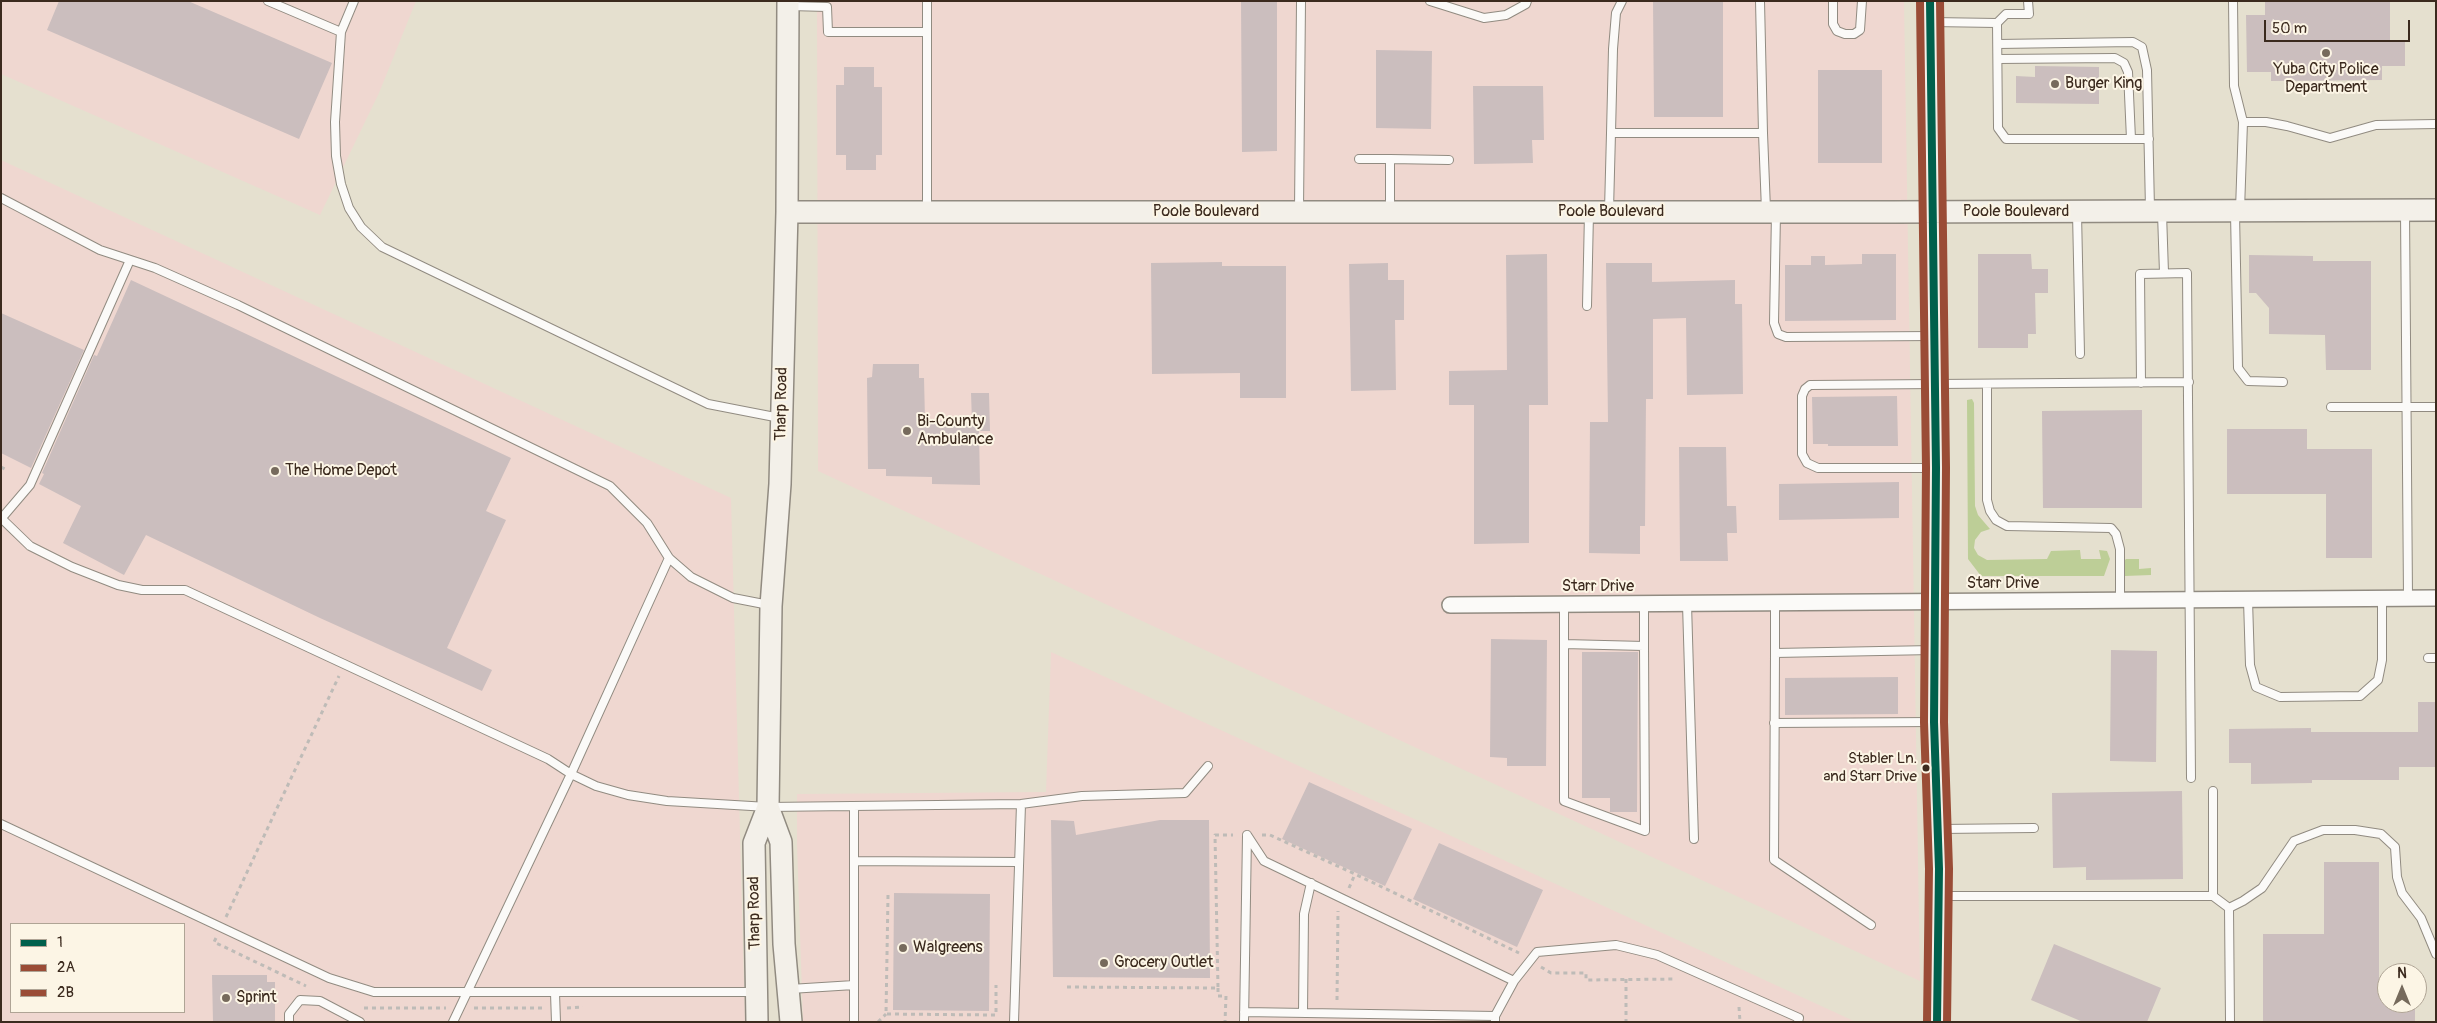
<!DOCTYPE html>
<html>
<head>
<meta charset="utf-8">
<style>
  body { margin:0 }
  #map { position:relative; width:2437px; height:1023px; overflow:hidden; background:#e5e0cf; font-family:Pangolin,sans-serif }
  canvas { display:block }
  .frame { position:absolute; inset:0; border:2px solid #3b2a1e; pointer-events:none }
  .legend { position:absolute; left:10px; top:923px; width:175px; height:90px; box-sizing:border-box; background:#fcf5e5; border:1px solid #afa495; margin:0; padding:6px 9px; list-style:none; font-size:15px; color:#3b2a1e }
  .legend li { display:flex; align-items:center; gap:10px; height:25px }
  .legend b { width:25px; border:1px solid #afa495 }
  .north { position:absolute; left:2377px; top:963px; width:50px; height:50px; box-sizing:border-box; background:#fcf5e5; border:1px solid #afa495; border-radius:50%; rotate:0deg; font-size:14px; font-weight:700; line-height:20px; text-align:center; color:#3b2a1e }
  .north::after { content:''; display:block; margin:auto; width:18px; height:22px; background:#766a5c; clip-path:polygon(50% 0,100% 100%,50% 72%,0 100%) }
  .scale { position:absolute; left:2264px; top:20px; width:146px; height:22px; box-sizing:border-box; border:2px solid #3b2a1e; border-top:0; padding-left:6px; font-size:15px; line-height:18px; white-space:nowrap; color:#3b2a1e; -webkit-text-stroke:4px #fcf5e5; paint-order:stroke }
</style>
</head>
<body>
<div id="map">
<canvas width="2437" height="1023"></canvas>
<div class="frame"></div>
<ul class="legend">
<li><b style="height:6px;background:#00604c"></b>1</li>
<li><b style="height:6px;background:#9a4c36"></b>2A</li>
<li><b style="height:6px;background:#9a4c36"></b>2B</li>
</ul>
<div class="north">N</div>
<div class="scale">50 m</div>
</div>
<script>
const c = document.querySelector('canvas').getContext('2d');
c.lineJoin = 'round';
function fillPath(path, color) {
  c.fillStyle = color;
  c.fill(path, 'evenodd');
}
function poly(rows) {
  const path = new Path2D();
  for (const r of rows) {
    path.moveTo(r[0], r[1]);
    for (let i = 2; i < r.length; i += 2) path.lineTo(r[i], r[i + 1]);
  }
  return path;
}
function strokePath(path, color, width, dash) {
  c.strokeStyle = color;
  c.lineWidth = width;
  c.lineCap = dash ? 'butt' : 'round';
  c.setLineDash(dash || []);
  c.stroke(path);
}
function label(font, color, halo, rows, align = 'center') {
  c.font = font + ' Pangolin,sans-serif';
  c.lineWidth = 4;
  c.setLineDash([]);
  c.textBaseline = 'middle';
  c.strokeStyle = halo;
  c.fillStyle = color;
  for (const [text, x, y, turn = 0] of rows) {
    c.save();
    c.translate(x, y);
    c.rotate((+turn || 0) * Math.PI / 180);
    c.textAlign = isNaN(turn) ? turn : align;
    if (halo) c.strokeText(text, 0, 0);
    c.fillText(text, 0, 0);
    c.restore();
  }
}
fillPath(poly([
  [1,1,416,1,379,93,320,215,1,74],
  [817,1,1904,1,1920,981,818,471],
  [1,160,731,498,745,1022,1,1022],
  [11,924,184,924,184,1012,11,1012],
  [1051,652,1856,1022,803,1022,797,845,797,794,1046,792]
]), '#efd7d0');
fillPath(poly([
  [1972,399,1974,403,1975,506,1978,515,1990,529,1981,532,1975,540,1974,548,1978,555,1987,560,2047,559,2051,551,2080,550,2081,559,2101,559,2099,550,2107,551,2110,559,2104,576,1981,576,1968,559,1967,400],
  [2126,559,2139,559,2139,569,2151,568,2151,575,2125,576,2124,561]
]), '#bdce97');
fillPath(poly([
  [59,1,188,1,332,63,299,139,47,30],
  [1241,1,1277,1,1277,151,1242,152],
  [1653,1,1723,1,1723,117,1654,117],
  [2265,1,2390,1,2390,40,2405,40,2405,66,2382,66,2382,80,2271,81,2271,72,2247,72,2246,15,2265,15],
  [1376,50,1432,51,1431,129,1376,128],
  [2035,66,2099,67,2099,104,2016,103,2016,76,2035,77],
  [844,67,874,67,874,87,882,87,882,155,876,155,876,170,846,170,846,155,836,155,836,85,844,85],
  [1818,70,1882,70,1882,163,1818,163],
  [1473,86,1543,86,1544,140,1532,140,1533,163,1474,164],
  [1547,254,1548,405,1529,405,1529,543,1474,544,1474,405,1449,405,1449,371,1507,370,1506,255],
  [1862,254,1896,254,1896,320,1785,321,1785,265,1811,265,1811,256,1825,256,1825,265,1862,264],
  [1978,254,2031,254,2032,269,2048,269,2048,293,2035,293,2036,334,2028,334,2028,348,1978,348],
  [2249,255,2313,256,2313,261,2371,261,2371,370,2326,370,2325,335,2269,334,2269,308,2256,293,2249,293],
  [1222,262,1222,266,1286,266,1286,398,1240,398,1240,373,1152,374,1151,263],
  [1388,263,1388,280,1404,280,1404,320,1395,320,1396,390,1351,391,1349,264],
  [1606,263,1652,263,1652,282,1735,280,1735,304,1742,304,1743,394,1687,395,1686,318,1653,319,1653,399,1646,399,1645,526,1640,526,1640,554,1589,553,1590,422,1608,422],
  [131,280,511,458,486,511,506,520,447,648,492,670,482,691,320,618,146,535,124,575,63,543,81,506,39,484,44,474,42,473,94,355,97,356],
  [1,313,84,350,31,468,1,453],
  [873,364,919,364,919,378,924,378,925,420,972,422,971,393,989,393,990,431,979,431,980,485,932,484,932,477,886,476,886,469,868,469,867,378,872,377],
  [1897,396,1898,446,1828,446,1828,444,1813,444,1812,397],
  [2142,410,2142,508,2043,508,2042,411],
  [2227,429,2307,429,2307,449,2372,449,2372,558,2326,558,2326,494,2227,494],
  [1679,447,1726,447,1727,506,1736,506,1737,533,1727,533,1728,561,1680,561],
  [1899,482,1899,518,1779,520,1779,484],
  [1491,639,1547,640,1546,766,1507,766,1507,758,1490,757],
  [2111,650,2157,651,2156,762,2110,761],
  [1582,652,1638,652,1637,812,1610,812,1610,798,1582,798],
  [1898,677,1898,714,1785,715,1785,678],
  [2418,702,2436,702,2436,767,2399,767,2399,780,2312,780,2312,783,2251,784,2251,763,2229,763,2229,729,2311,728,2311,732,2418,732],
  [1309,782,1412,829,1385,886,1282,839],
  [2182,791,2183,879,2086,880,2086,867,2053,868,2052,793],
  [1051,820,1074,821,1076,835,1160,820,1209,820,1210,978,1053,977],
  [1439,843,1543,890,1517,947,1413,899],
  [2324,862,2379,862,2379,988,2387,988,2387,1003,2415,1003,2415,1022,2263,1022,2263,934,2324,934],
  [894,893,990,894,989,1011,893,1010],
  [2054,944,2161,988,2147,1022,2083,1022,2031,1000],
  [212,975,267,975,267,982,275,982,275,1022,213,1022]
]), '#cbbebe');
const lane = poly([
  [268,1,341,32,354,1],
  [1430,1,1484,18,1506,15,1526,4,1527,1],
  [1760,1,1763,133],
  [1833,1,1833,24,1837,31,1845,34,1854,34,1860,30,1862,1],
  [2028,1,2029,14,2006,14,1997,23,1998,128,2006,139,2149,139],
  [2233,1,2234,86,2243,122],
  [790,6,827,7,828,32,927,32,927,212],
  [1932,22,1997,23],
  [341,32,335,122,336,156,341,184,349,208,361,227,382,247,708,404,780,418],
  [927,32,927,1],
  [1998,44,2133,42,2142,47,2147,70,2150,209],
  [1998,59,2115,58,2124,63,2128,72,2131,139],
  [1611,133,1613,49,1616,13,1622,1],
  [1359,159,1390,159],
  [1,198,100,250,155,268,238,305,610,486,647,523,669,558,691,577,733,598,769,605],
  [1299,210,1301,2],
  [1390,210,1390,159,1449,160],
  [1609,210,1611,133,1763,133,1766,210],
  [2240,210,2243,122,2266,122,2287,126,2330,138,2376,125,2436,124],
  [2405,211,2408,598],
  [1776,213,1774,323,1778,334,1786,337,1933,336],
  [2077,213,2080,354],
  [2162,213,2164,273],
  [2235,213,2238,368,2248,381,2283,382],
  [1587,306,1589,213],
  [2141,383,2140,274,2187,273,2191,778],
  [1987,384,1987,500,1990,511,1996,520,2007,526,2111,528,2116,534,2120,549,2120,601],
  [2331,407,2436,407],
  [1933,468,1818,468,1807,463,1802,454,1802,396,1805,389,1810,385,2189,382],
  [1,518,30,546,72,567,118,585,142,590,185,590,548,759,571,774,596,786,628,795,667,801,768,807,1021,804,1082,796,1185,793,1208,766],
  [1,519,30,485,130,260],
  [2248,600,2250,665,2256,687,2280,697,2360,696,2378,680,2382,660,2382,599],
  [1775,603,1775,653,1933,650],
  [1644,604,1644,646,1645,831,1564,801,1564,644,1644,646],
  [1687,604,1694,839],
  [1564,605,1564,644],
  [1775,653,1774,860,1871,925],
  [2428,658,2436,658],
  [1774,723,1932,722],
  [2213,791,2213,896],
  [1,824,329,978,374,992,754,992],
  [1940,829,2034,828],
  [1247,835,1264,861,1514,981],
  [854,861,1019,862],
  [1941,896,2213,896,2229,908,2230,1022],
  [2229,908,2243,901,2262,888,2294,841,2323,830,2355,830,2381,834,2395,847,2397,877,2402,893,2421,918,2436,954],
  [790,989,854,985],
  [555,993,556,1022],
  [1244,1012,1495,1016],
  [1303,1013,1304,914,1311,883],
  [289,1022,289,1014,300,1000,320,1001,360,1022],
  [453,1022,571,774,669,558],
  [854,1022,854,807],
  [1014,1022,1021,804],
  [1244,1022,1247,835],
  [1495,1022,1495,1016,1514,981,1537,952,1616,945,1657,955,1799,1018,1798,1022]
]);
const street = poly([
  [1450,605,2436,598]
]);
const secondary = poly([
  [788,1,787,212,780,484,771,606,768,807,781,842,784,944,791,1022],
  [1930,1,1936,468,1934,722,1939,869,1937,1022],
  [787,212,1894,212,2436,210],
  [757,1022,754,843,768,807]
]);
strokePath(lane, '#918b81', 10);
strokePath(street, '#918b81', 18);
strokePath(secondary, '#918b81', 24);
strokePath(poly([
  [1,467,7,470],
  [1262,835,1270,835,1355,874,1519,953],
  [1349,888,1355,874],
  [888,895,886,1014,996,1015,996,985],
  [226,917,339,676],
  [216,938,214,942,306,986],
  [1541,967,1551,973,1586,973,1586,980,1676,979],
  [1626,979,1626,1022],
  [1067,987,1218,988,1215,835,1233,835],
  [1218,988,1218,996,1226,996,1225,1022],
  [1337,1000,1338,911],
  [1739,1007,1740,1022],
  [364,1008,446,1008],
  [474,1008,543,1008],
  [567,1008,583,1007],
  [878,1022,886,1014]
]), '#bebbb7', 3, [4, 4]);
strokePath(lane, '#fbfaf8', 8);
strokePath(street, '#fbfaf8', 15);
strokePath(secondary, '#f3f0e9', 21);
strokePath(poly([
  [1930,1,1936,468,1934,722,1939,869,1937,1022]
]), '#00604c', 8);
strokePath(poly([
  [1920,1,1926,468,1924,722,1929,869,1927,1022]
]), '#9a4c36', 8);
strokePath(poly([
  [1940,1,1946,468,1944,722,1949,869,1947,1022]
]), '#9a4c36', 8);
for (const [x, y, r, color] of [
  [2326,53,5,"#766a5c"],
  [2055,84,5,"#766a5c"],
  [907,431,5,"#766a5c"],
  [275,471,5,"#766a5c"],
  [1926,768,4.5,"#3b2a1e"],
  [903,948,5,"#766a5c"],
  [1104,963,5,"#766a5c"],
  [226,998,5,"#766a5c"]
]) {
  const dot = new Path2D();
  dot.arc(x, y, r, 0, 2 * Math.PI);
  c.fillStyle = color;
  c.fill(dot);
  strokePath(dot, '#fcf5e5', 2);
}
label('15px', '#3b2a1e', '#fcf5e5', [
  ["Stabler Ln.",1917,759],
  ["and Starr Drive",1917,777]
], 'right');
label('16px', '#3b2a1e', '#fcf5e5', [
  ["Yuba City Police",2326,70,"center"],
  ["Department",2326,88,"center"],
  ["Burger King",2065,84],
  ["Bi-County",917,422],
  ["Ambulance",917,440],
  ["The Home Depot",285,471],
  ["Walgreens",913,948],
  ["Grocery Outlet",1114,963],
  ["Sprint",236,998]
], 'left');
label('16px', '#3b2a1e', '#fcf5e5', [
  ["Poole Boulevard",1206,212],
  ["Poole Boulevard",1611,212],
  ["Poole Boulevard",2016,212],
  ["Tharp Road",782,404,-89],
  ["Starr Drive",2003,584],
  ["Starr Drive",1598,587],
  ["Tharp Road",755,913,-91]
]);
</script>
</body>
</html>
